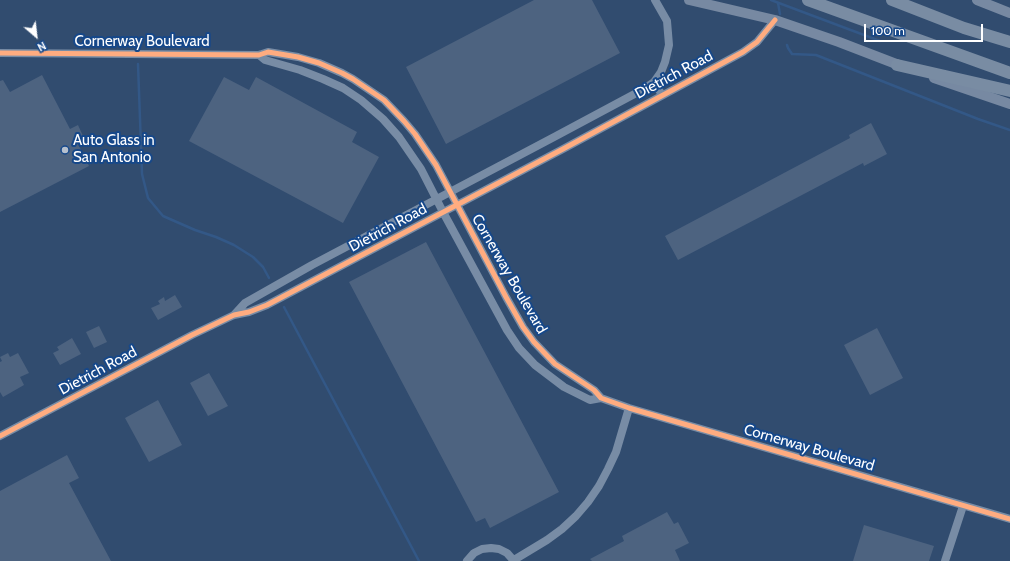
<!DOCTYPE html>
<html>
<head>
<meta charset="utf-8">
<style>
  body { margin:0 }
  #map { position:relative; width:1010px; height:561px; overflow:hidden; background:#314c6f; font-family:Cabin,sans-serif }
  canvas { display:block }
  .north { position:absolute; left:16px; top:16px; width:40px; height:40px; -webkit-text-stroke:3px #16488a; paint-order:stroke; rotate:152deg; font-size:11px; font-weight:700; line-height:16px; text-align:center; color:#fff }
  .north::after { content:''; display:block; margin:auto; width:14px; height:18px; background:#fff; clip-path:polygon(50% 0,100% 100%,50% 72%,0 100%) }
  .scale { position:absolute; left:864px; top:24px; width:119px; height:18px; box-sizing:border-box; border:2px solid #fff; border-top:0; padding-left:5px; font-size:12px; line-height:14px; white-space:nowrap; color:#fff; -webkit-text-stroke:3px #16488a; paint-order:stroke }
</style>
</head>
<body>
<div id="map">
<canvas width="1010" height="561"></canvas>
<div class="north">N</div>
<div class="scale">100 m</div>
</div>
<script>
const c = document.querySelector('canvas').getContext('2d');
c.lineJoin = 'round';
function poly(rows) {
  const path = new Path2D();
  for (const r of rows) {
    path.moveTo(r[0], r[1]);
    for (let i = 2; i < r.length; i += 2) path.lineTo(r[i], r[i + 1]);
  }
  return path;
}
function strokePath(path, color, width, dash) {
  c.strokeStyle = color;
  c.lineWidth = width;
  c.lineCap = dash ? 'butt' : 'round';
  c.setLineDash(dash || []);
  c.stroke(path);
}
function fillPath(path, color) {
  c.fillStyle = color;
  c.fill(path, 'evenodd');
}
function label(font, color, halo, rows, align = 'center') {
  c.font = font + ' Cabin,sans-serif';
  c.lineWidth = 4;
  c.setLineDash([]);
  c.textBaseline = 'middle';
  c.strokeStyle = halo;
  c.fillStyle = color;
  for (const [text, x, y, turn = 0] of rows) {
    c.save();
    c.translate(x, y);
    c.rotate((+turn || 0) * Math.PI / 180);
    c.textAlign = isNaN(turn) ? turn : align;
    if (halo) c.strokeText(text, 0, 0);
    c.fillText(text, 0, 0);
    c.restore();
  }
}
strokePath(poly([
  [771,0,880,41],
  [778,3,780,14],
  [787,45,788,48,792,54,816,55,978,119,1010,130],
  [138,64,142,174,148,198,163,216,195,230,216,237,234,245,253,257,263,267,269,278],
  [284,307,419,561]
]), '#335887', 2.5);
fillPath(poly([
  [534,0,592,0,620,53,446,144,406,67],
  [42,75,70,129,78,125,83,136,76,140,89,166,0,212,0,81,3,80,10,92],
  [224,77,249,90,256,77,357,132,352,142,379,157,343,223,189,141],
  [871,123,887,154,864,166,863,163,678,260,665,236,850,138,849,135],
  [426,242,559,492,490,528,485,518,476,522,349,282],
  [175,295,182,307,158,320,151,308,160,304,158,301,164,297,165,301],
  [99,326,107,342,94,348,86,332],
  [877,328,903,378,870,395,844,345],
  [72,338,81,354,60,365,53,353,59,350,57,347],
  [8,353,10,357,18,353,29,373,20,377,24,385,3,397,0,392,0,362,2,361,0,357],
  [209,373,228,406,208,416,190,383],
  [158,400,182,445,149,462,125,418],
  [67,455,79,478,69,483,111,561,0,561,0,491],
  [667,512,674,524,678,522,689,543,675,550,680,561,592,561,590,559,624,541,622,536],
  [864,525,934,546,929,561,853,561]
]), '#4d6380');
strokePath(poly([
  [0,53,259,55,268,52,298,57,319,63,342,73,353,79,384,100,404,121,415,134,436,165,506,297,523,327,534,342,555,364,594,390,601,398,629,408,1010,519],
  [259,55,265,60,300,70,323,79,343,88,361,100,383,119,399,137,421,169,443,212,507,330,519,348,535,365,564,387,590,400,601,398],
  [654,82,662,95],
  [234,315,245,303,312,265,556,136,642,90,654,82,661,72,665,62,669,45,667,21,655,0],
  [0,436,192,335,234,315,249,312,267,305,563,149,743,52,757,42,775,20],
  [514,560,547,540,562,529,576,516,588,502,599,486,608,469,616,452,629,408],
  [467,561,474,553,482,549,491,548,499,549,507,553,514,561],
  [945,561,963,506]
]), '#788ca5', 8);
strokePath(poly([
  [689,0,775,20,839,42,904,67],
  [977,0,1010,13],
  [934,78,1010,104]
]), '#7789a2', 10);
strokePath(poly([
  [808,0,1010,73],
  [892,0,964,28,1010,42],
  [897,65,1010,91]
]), '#798ca3', 12);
strokePath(poly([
  [0,53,259,55,268,52,298,57,319,63,342,73,353,79,384,100,404,121,415,134,436,165,506,297,523,327,534,342,555,364,594,390,601,398,629,408,1010,519],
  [0,436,192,335,234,315,249,312,267,305,563,149,743,52,757,42,775,20]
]), '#ffac80', 5);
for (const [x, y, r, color] of [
  [65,150,4,"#b7c0cd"]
]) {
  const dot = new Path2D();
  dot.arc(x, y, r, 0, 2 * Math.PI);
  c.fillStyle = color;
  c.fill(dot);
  strokePath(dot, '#16488a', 1.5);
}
label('15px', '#fff', '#16488a', [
  ["Cornerway Boulevard",142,42],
  ["Dietrich Road",674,75,-28],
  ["Dietrich Road",388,228,-28],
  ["Cornerway Boulevard",509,274,60],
  ["Dietrich Road",98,371,-28],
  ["Cornerway Boulevard",809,448,16]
]);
label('15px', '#fff', '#16488a', [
  ["Auto Glass in",73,141],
  ["San Antonio",73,158]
], 'left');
</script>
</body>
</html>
